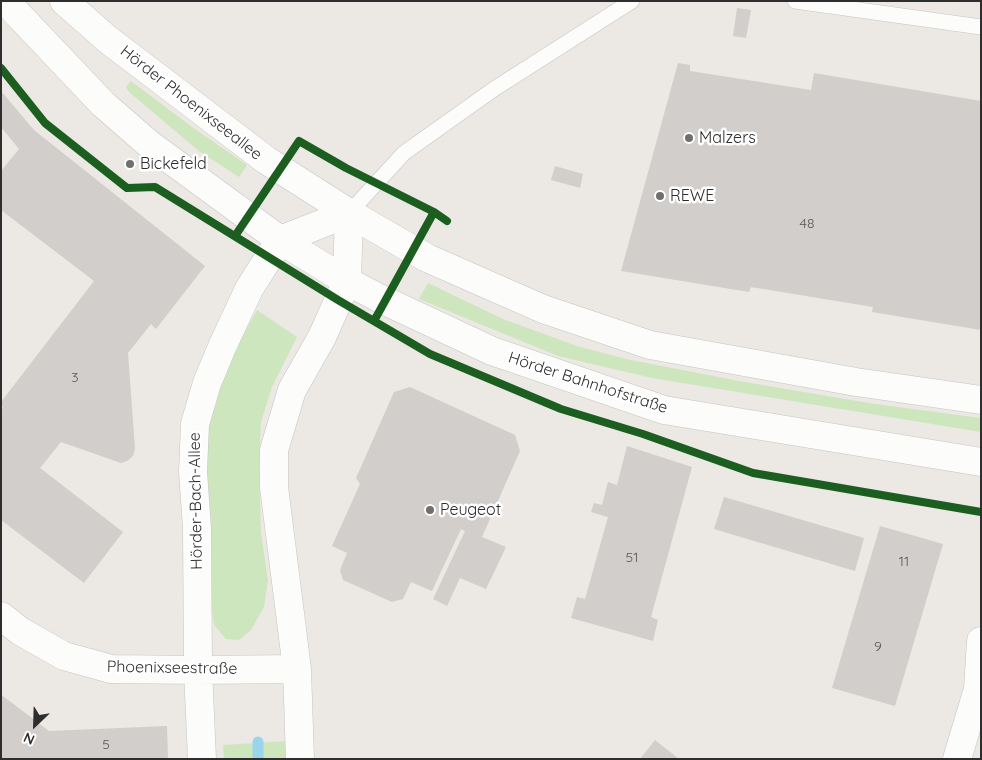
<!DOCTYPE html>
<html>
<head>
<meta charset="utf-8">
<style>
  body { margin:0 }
  #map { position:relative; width:982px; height:760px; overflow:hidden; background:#ece8e4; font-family:Quicksand,sans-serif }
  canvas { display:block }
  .frame { position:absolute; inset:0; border:2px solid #2e2e2e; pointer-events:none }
  .north { position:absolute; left:10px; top:700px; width:50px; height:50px; -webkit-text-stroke:4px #fff; paint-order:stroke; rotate:204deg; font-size:14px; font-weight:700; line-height:20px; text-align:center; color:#2e2e2e }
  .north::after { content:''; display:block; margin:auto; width:18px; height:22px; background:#2e2e2e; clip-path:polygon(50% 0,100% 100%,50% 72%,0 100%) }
</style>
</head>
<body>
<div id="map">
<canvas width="982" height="760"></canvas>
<div class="frame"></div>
<div class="north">N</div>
</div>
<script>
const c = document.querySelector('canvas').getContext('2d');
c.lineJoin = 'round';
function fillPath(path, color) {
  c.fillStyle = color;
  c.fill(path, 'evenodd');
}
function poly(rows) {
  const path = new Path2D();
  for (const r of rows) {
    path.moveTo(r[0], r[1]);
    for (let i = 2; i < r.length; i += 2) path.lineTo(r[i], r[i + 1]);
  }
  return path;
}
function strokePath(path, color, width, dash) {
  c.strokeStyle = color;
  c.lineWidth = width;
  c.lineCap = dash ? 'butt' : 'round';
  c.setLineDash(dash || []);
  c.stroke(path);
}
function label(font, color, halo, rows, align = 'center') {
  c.font = font + ' Quicksand,sans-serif';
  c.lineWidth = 5;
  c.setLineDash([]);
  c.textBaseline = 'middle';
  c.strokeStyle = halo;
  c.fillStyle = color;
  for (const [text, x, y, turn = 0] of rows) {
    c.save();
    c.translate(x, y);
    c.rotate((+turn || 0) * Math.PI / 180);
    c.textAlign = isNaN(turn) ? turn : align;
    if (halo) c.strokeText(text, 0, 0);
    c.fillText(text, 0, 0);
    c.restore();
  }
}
fillPath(poly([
  [131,81,192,127,247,165,239,177,200,152,129,92,126,87],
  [428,283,503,319,577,346,626,359,739,381,875,404,981,418,981,432,652,378,558,356,419,299],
  [257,310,297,337,272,387,261,422,259,466,261,533,268,580,264,607,251,630,239,640,226,639,214,625,210,593,205,444,212,402,225,367],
  [288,741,288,759,224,759,223,745]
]), '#cee6be');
strokePath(poly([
  [258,742,258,759]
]), '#99d6ec', 11);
fillPath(poly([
  [737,8,751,10,746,38,733,36],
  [678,63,690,65,690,71,811,90,814,73,981,101,981,330,872,312,873,307,751,287,749,292,621,271],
  [1,91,34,130,205,266,156,329,151,324,128,353,135,449,133,456,127,461,121,463,61,442,40,468,123,532,84,583,1,520,1,410,3,408,1,402,94,281,1,210,1,171,19,149,1,127],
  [555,166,583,174,580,188,551,180],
  [410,387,515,435,520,451,482,537,506,547,486,589,460,578,447,606,433,599,465,531,461,529,432,591,411,582,403,599,392,602,343,580,340,570,347,553,332,546,360,484,356,478,394,392],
  [627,446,692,467,651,617,658,620,653,641,571,618,577,597,585,599,608,517,591,512,594,503,602,505,608,482,617,485],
  [724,497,864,538,855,571,714,529],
  [880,526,943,544,895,706,832,688],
  [3,696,49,731,167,726,168,759,1,759,1,698],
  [655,740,679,759,640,759]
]), '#d1cecb');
const service = poly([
  [795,1,981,27],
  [349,213,404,153,494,89,632,1]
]);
const minor = poly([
  [1,616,20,631,64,656,111,669,198,670,297,669],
  [202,759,198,670,197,528,193,472,195,424,207,383,222,347,249,289,280,240,349,213,347,281,322,337,292,390,274,450,274,487,297,669,300,759],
  [957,759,978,689,981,641]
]);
const secondary = poly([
  [8,1,12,8,103,104,149,144,280,240,347,281,379,298,492,351,664,410,981,462],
  [64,1,107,39,266,160,280,169,349,213,427,258,543,309,650,345,856,382,981,400]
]);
strokePath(service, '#c5c4c5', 16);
strokePath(minor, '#c5c4c5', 29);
strokePath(secondary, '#c5c4c5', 29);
strokePath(service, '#fcfcfb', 15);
strokePath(minor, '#fcfcfb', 28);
strokePath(secondary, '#fcfcfb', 28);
strokePath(poly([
  [1,68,45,123,127,188,155,187,338,300,430,354,561,409,643,434,753,473,981,512],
  [235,236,299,141,346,168,434,212,447,221],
  [374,321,434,212]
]), '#1b5e20', 8);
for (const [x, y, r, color] of [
  [689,138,5,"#706f6e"],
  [130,164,5,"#706f6e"],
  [660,196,5,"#706f6e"],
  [430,510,5,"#706f6e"]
]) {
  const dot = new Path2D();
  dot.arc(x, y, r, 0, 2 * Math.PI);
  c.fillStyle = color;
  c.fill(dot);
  strokePath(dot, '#fff', 2);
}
label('14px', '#585857', null, [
  ["48",807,224],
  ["3",75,378],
  ["51",632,558],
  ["11",904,562],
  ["9",878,647],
  ["5",106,745]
]);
label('16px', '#2e2e2e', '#fff', [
  ["Hörder Phoenixseeallee",191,103,38],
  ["Hörder Bahnhofstraße",588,383,18],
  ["Hörder-Bach-Allee",196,501,-91],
  ["Phoenixseestraße",172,668,1]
]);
label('16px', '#2e2e2e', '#fff', [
  ["Malzers",699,138],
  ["Bickefeld",140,164],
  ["REWE",670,196],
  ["Peugeot",440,510]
], 'left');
</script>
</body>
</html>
